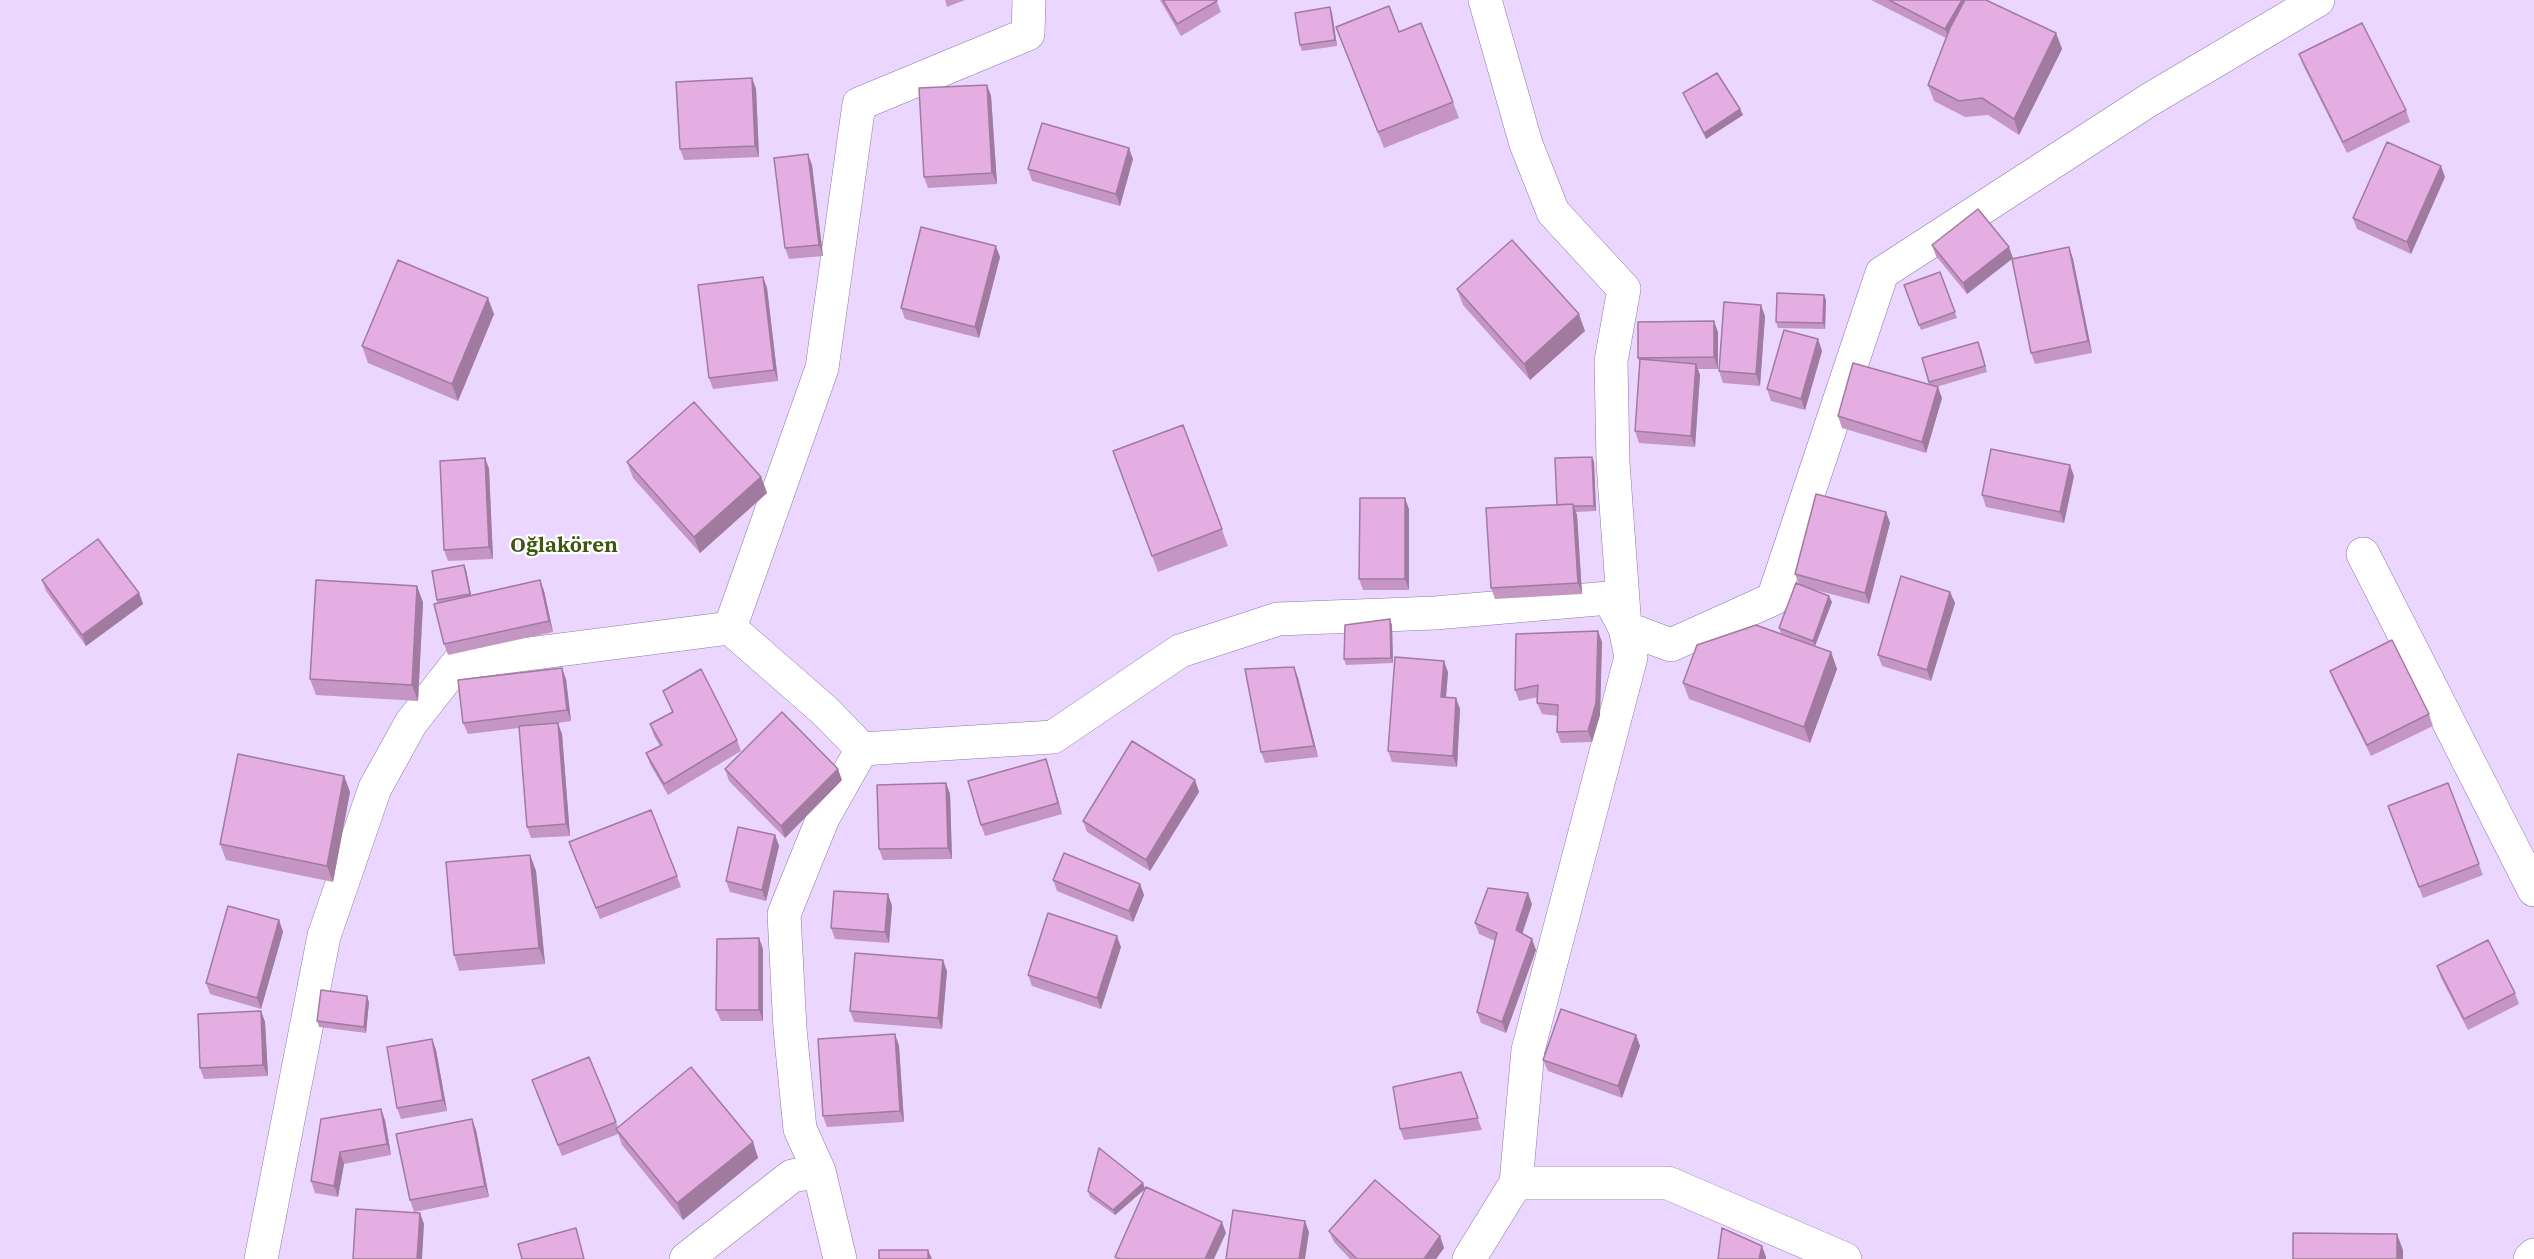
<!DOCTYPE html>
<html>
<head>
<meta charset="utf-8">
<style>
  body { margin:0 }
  canvas { display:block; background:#ead6fe }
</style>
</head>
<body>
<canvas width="2534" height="1259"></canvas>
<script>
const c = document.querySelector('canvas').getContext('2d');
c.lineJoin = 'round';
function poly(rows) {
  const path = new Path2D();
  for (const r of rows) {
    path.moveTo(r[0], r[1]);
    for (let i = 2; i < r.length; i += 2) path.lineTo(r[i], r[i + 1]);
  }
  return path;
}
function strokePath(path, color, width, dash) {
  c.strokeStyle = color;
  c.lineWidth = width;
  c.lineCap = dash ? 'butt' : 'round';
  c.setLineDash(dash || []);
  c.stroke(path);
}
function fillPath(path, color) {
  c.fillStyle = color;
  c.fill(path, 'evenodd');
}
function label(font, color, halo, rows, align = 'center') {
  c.font = font + ' "IBM Plex Serif",serif';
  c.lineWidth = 4.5;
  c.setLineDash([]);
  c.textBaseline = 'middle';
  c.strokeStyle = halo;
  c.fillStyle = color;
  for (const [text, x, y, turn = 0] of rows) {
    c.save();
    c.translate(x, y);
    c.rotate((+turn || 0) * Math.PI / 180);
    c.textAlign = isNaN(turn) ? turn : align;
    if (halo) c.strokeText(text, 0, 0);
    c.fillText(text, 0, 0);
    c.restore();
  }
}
const minor = poly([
  [2363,554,2534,890],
  [730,628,825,711,862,749,1053,737,1180,651,1278,619,1435,613,1609,598,1625,628,1671,645,1773,599,1882,273,2149,100,2318,0],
  [1516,1183,1668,1183,1845,1259],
  [261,1259,324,936,375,788,411,723,458,663,730,628,822,368,859,104,1028,34,1029,0],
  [686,1259,792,1176,819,1171],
  [840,1259,819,1171,800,1129,790,1029,784,914,823,818,862,749],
  [1469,1259,1516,1183,1528,1050,1631,657,1625,628,1613,463,1611,361,1624,289,1553,212,1526,144,1485,0],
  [2530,1259,2534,1255]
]);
strokePath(minor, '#8f78a5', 34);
strokePath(minor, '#fff', 33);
fillPath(poly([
  [945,0,965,0,947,7],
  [1160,0,1216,0,1221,12,1181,36],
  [1871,0,1986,0,2056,33,2062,49,2019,135,1988,115,1965,117,1934,101,1928,85,1946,38],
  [1330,7,1332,13,1337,46,1302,51,1300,45],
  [1336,27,1399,32,1453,102,1459,118,1384,148],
  [2299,54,2406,110,2410,122,2347,153,2303,65],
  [752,78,756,89,759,157,684,160,680,149],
  [987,85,991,96,997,184,928,188,924,177],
  [1683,93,1740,109,1743,115,1706,139],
  [1133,159,1120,206,1032,181,1028,169],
  [812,165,823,256,789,259,785,248],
  [2445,177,2411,254,2357,229,2353,218],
  [1932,245,2013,258,2069,247,2073,259,2092,353,2035,364,2031,353,2012,259,1967,294,1936,256],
  [1000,257,979,338,905,319,901,308],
  [1940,272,1957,318,1921,330,1904,285],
  [763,277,767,288,778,381,713,389,709,378],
  [1457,289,1585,331,1530,380,1463,305],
  [1824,295,1826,300,1825,329,1778,328,1776,322],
  [494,314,458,401,368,363,362,346],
  [1765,316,1760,386,1723,383,1719,371],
  [1718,332,1718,369,1698,369,1700,375,1695,447,1639,443,1635,431,1640,363,1638,358],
  [1818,339,1822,351,1805,410,1771,401,1767,389],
  [1981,348,1987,372,1936,387,1942,398,1926,453,1842,428,1838,416,1929,385,1922,358],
  [1183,425,1228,546,1158,572,1113,451],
  [1592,457,1594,462,1596,511,1576,512,1577,515,1582,594,1495,599,1491,588,1557,505],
  [485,458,489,469,493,559,448,561,444,550],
  [627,462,761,477,767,493,700,553,633,478],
  [2074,476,2064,523,1986,507,1982,495],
  [1409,509,1409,590,1363,590,1359,579],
  [1886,512,1890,523,1869,604,1808,588,1832,602,1815,646,1781,633,1779,628,1799,585,1795,574],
  [464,565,466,570,471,595,540,580,544,591,553,632,448,655,444,644,437,600],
  [42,580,139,593,143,604,86,646,46,591],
  [1950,592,1955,603,1931,681,1882,666,1878,655],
  [423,602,418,701,316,695,310,679],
  [1392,625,1393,663,1346,665,1344,659],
  [1602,642,1600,715,1592,742,1561,743,1557,732,1558,716,1542,714,1537,703,1538,697,1519,701,1515,690],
  [1831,652,1837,669,1810,743,1689,699,1683,683],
  [1294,667,1298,678,1318,757,1265,763,1261,752],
  [2330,671,2429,714,2433,726,2371,756,2334,682],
  [1448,672,1446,698,1456,698,1460,709,1457,767,1392,762,1388,751],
  [566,679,571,721,551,724,562,734,570,836,531,838,527,827,519,728,468,734,463,723],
  [663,691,737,740,741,751,668,795,650,764,646,753,660,746,654,736,650,724,672,712],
  [1046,759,1062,814,985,836,981,825],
  [725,769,842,780,785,838,729,781],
  [344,776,350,792,333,882,226,860,220,844],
  [1195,780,1199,792,1150,871,1087,832,1083,821],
  [946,783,950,794,952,859,883,860,879,849],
  [2448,783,2483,875,2423,898,2388,806],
  [775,835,779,846,766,901,730,892,726,881],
  [573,853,677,876,681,887,600,919],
  [530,855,536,871,545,964,459,971,454,955],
  [1053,880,1140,884,1144,895,1133,922,1057,891],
  [888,894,892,906,889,943,835,939,831,928],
  [1532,904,1522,933,1536,950,1506,1033,1481,1023,1477,1012,1495,941,1479,934,1475,923],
  [279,920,283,932,261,1009,210,994,206,983],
  [1121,947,1101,1009,1032,986,1028,975],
  [763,949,763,1021,721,1021,716,1010],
  [2437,966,2515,993,2519,1004,2468,1030,2441,978],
  [947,971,942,1029,854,1022,850,1011],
  [369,1002,366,1033,319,1027,317,1021],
  [261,1011,265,1022,268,1076,204,1079,200,1068],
  [895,1034,899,1046,904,1122,827,1127,823,1116],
  [1636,1035,1640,1046,1622,1098,1548,1071,1543,1060],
  [432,1039,436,1050,447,1111,401,1119,397,1108],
  [589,1057,618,1127,753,1142,758,1158,683,1220,622,1145,618,1134,562,1156,536,1091],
  [1461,1072,1482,1130,1404,1140,1400,1129],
  [321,1119,385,1120,391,1155,344,1164,338,1197,315,1193,311,1181],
  [476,1130,489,1197,414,1212,410,1200],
  [1143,1183,1145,1189,1115,1215,1090,1197,1088,1191],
  [1329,1231,1440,1236,1444,1248,1436,1259,1350,1259,1334,1242]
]), '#c596c3');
fillPath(poly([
  [1962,0,1971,0,1950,40,1945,29],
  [1330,7,1332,13,1337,46,1335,40],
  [2056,33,2062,49,2019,135,2014,119],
  [752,78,756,89,759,157,755,146],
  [987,85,991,96,997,184,992,173],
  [1740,109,1743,115,1706,139,1704,133],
  [1129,148,1133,159,1120,206,1116,194],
  [808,154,812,165,823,256,819,245],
  [2441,166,2445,177,2411,254,2407,242],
  [996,246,1000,257,979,338,975,327],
  [2009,247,2013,258,1967,294,1963,283],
  [2069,247,2073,259,2092,353,2088,341],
  [763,277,767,288,778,381,774,370],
  [1824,295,1826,300,1825,329,1823,323],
  [488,298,494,314,458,401,452,384],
  [1761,305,1765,316,1760,386,1756,374],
  [1579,314,1585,331,1530,380,1524,364],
  [1714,321,1718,332,1718,369,1714,357],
  [1818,339,1822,351,1805,410,1801,399],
  [1696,364,1700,375,1695,447,1691,436],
  [1938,387,1942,398,1926,453,1922,442],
  [1592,457,1594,462,1596,511,1594,506],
  [485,458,489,469,493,559,489,547],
  [2070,465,2074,476,2064,523,2060,512],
  [761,477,767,493,700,553,694,537],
  [1405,498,1409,509,1409,590,1405,579],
  [1573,504,1577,515,1582,594,1578,583],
  [1886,512,1890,523,1869,604,1865,593],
  [464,565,466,570,472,600,470,594],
  [540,580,544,591,553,632,549,621],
  [417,586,423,602,418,701,412,685],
  [1950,592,1955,603,1931,681,1927,670],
  [139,593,143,604,86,646,82,635],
  [1829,596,1832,602,1815,646,1813,641],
  [1390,619,1392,625,1393,663,1391,658],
  [1598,631,1602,642,1600,715,1592,742,1588,731],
  [1831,652,1837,669,1810,743,1804,727],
  [1444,661,1448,672,1445,708,1441,697],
  [1294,667,1298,678,1318,757,1314,746],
  [562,668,566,679,571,721,567,710],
  [1456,698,1460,709,1457,767,1453,756],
  [558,723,562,734,570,836,566,824],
  [1046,759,1050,771,1062,814,1058,803],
  [838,769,842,780,785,838,781,826],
  [344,776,350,792,333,882,327,866],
  [1195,780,1199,792,1150,871,1146,860],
  [946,783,950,794,952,859,948,848],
  [775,835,779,846,766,901,762,890],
  [530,855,536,871,545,964,539,948],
  [1140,884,1144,895,1133,922,1129,911],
  [1528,893,1532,904,1520,941,1516,930],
  [888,894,892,906,889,943,885,932],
  [279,920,283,932,261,1009,257,998],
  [1117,936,1121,947,1101,1009,1097,998],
  [759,938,763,949,763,1021,759,1010],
  [1532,939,1536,950,1506,1033,1502,1022],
  [943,960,947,971,942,1029,938,1018],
  [367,996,369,1002,366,1033,364,1027],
  [261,1011,265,1022,268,1076,263,1065],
  [895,1034,899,1046,904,1122,900,1111],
  [1636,1035,1640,1046,1622,1098,1618,1086],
  [432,1039,436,1050,447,1111,443,1100],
  [381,1109,385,1120,391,1155,387,1144],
  [472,1119,476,1130,489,1197,485,1186],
  [753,1142,758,1158,683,1220,677,1203],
  [340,1152,344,1164,338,1197,334,1186],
  [1143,1183,1145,1189,1115,1215,1113,1210],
  [420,1213,424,1224,422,1259,417,1259],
  [1305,1221,1309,1232,1305,1259,1299,1259],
  [1222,1222,1226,1233,1214,1259,1205,1259],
  [2397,1234,2403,1250,2403,1259,2397,1259],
  [1440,1236,1444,1248,1436,1259,1424,1259],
  [1762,1246,1766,1257,1766,1259,1759,1259],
  [928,1250,932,1259,928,1259]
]), '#a07a9f');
const building = poly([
  [1163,0,1216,0,1217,1,1177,24,1163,0],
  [1889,0,1962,0,1945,29,1889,0],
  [1965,0,1986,0,2056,33,2014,119,1982,98,1959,101,1928,85,1950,28,1965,0],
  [1389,6,1399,32,1421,23,1453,102,1378,132,1336,27,1389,6],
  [1330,7,1335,40,1300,45,1295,13,1330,7],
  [2362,23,2406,110,2343,142,2299,54,2362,23],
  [1717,73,1740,109,1704,133,1683,93,1717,73],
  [752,78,755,146,680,149,676,82,752,78],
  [987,85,992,173,924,177,919,88,987,85],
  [1042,123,1129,148,1116,194,1028,169,1042,123],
  [2387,142,2441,166,2407,242,2353,218,2387,142],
  [808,154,819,245,785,248,774,158,808,154],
  [1978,209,2009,247,1963,283,1932,245,1978,209],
  [921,227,996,246,975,327,901,308,921,227],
  [1512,240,1579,314,1524,364,1457,289,1512,240],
  [2069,247,2088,341,2031,353,2012,259,2069,247],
  [398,260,488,298,452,384,362,346,398,260],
  [1940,272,1955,312,1919,325,1904,285,1940,272],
  [763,277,774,370,709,378,698,285,763,277],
  [1777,293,1824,295,1823,323,1776,322,1777,293],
  [1724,302,1761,305,1756,374,1719,371,1724,302],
  [1714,321,1714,357,1638,358,1638,322,1714,321],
  [1784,330,1818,339,1801,399,1767,389,1784,330],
  [1978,342,1985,366,1929,382,1922,358,1978,342],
  [1640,359,1696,364,1691,436,1635,431,1640,359],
  [1853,363,1938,387,1922,442,1838,416,1853,363],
  [694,402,761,477,694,537,627,462,694,402],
  [1183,425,1222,529,1152,556,1113,451,1183,425],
  [1991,449,2070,465,2060,512,1982,495,1991,449],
  [1592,457,1594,506,1574,506,1573,504,1557,505,1555,458,1592,457],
  [485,458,489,547,444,550,440,461,485,458],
  [1816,494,1886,512,1865,593,1795,574,1816,494],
  [1360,498,1405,498,1405,579,1359,579,1360,498],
  [1573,504,1578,583,1491,588,1486,508,1573,504],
  [98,539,139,593,82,635,42,580,98,539],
  [464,565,470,594,437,600,432,571,464,565],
  [1901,576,1950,592,1927,670,1878,655,1901,576],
  [316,580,417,586,412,685,310,679,316,580],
  [540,580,549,621,444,644,434,604,540,580],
  [1796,583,1829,596,1813,641,1779,628,1796,583],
  [1390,619,1391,658,1344,659,1345,625,1390,619],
  [1756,625,1831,652,1804,727,1683,683,1697,645,1756,625],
  [1598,631,1596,703,1588,731,1557,732,1558,705,1537,703,1538,685,1515,690,1516,634,1598,631],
  [2392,640,2429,714,2367,745,2330,671,2392,640],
  [1395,657,1444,661,1441,697,1456,698,1453,756,1388,751,1395,657],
  [1294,667,1314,746,1261,752,1245,669,1294,667],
  [562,668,567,710,463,723,458,680,562,668],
  [701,669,737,740,664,784,646,753,662,745,650,724,673,712,663,691,701,669],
  [782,712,838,769,781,826,725,769,782,712],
  [558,723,566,824,527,827,519,726,558,723],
  [1132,741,1195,780,1146,860,1083,821,1132,741],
  [238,754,344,776,327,866,220,844,238,754],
  [1046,759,1058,803,981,825,968,781,1046,759],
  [946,783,948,848,879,849,877,785,946,783],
  [2448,783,2479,864,2419,887,2388,806,2448,783],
  [651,810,677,876,596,908,569,842,651,810],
  [738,827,775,835,762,890,726,881,738,827],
  [1064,853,1140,884,1129,911,1053,880,1064,853],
  [530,855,539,948,454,955,446,862,530,855],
  [1488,888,1528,893,1516,930,1532,939,1502,1022,1477,1012,1497,933,1475,923,1488,888],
  [834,891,888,894,885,932,831,928,834,891],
  [228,906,279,920,257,998,206,983,228,906],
  [1048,913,1117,936,1097,998,1028,975,1048,913],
  [759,938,759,1010,716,1010,717,939,759,938],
  [2488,940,2515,993,2464,1019,2437,966,2488,940],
  [855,953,943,960,938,1018,850,1011,855,953],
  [321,990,367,996,364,1027,317,1021,321,990],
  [1561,1009,1636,1035,1618,1086,1543,1060,1561,1009],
  [261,1011,263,1065,200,1068,198,1014,261,1011],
  [895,1034,900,1111,823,1116,818,1039,895,1034],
  [432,1039,443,1100,397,1108,387,1047,432,1039],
  [589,1057,616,1122,558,1145,532,1080,589,1057],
  [691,1067,753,1142,677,1203,616,1129,691,1067],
  [1461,1072,1478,1118,1400,1129,1393,1087,1461,1072],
  [381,1109,387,1144,340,1152,334,1186,311,1181,321,1119,381,1109],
  [472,1119,485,1186,410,1200,396,1134,472,1119],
  [1099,1148,1143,1183,1113,1210,1088,1191,1099,1148],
  [1375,1180,1440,1236,1424,1259,1357,1259,1329,1231,1375,1180],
  [1146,1187,1222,1222,1205,1259,1120,1259,1115,1257,1146,1187],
  [356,1209,420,1213,417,1259,353,1259,356,1209],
  [1233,1210,1305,1221,1299,1259,1226,1259,1233,1210],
  [576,1228,584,1259,522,1259,518,1244,576,1228],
  [1722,1228,1762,1246,1759,1259,1718,1259,1722,1228],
  [2293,1233,2397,1234,2397,1259,2293,1259,2293,1233],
  [879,1250,928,1250,928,1259,879,1259,879,1250]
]);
fillPath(building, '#e5aee3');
strokePath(building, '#a07a9f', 1.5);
label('bold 21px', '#3e5710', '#fff', [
  ["Oğlakören",564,546]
]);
</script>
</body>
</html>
